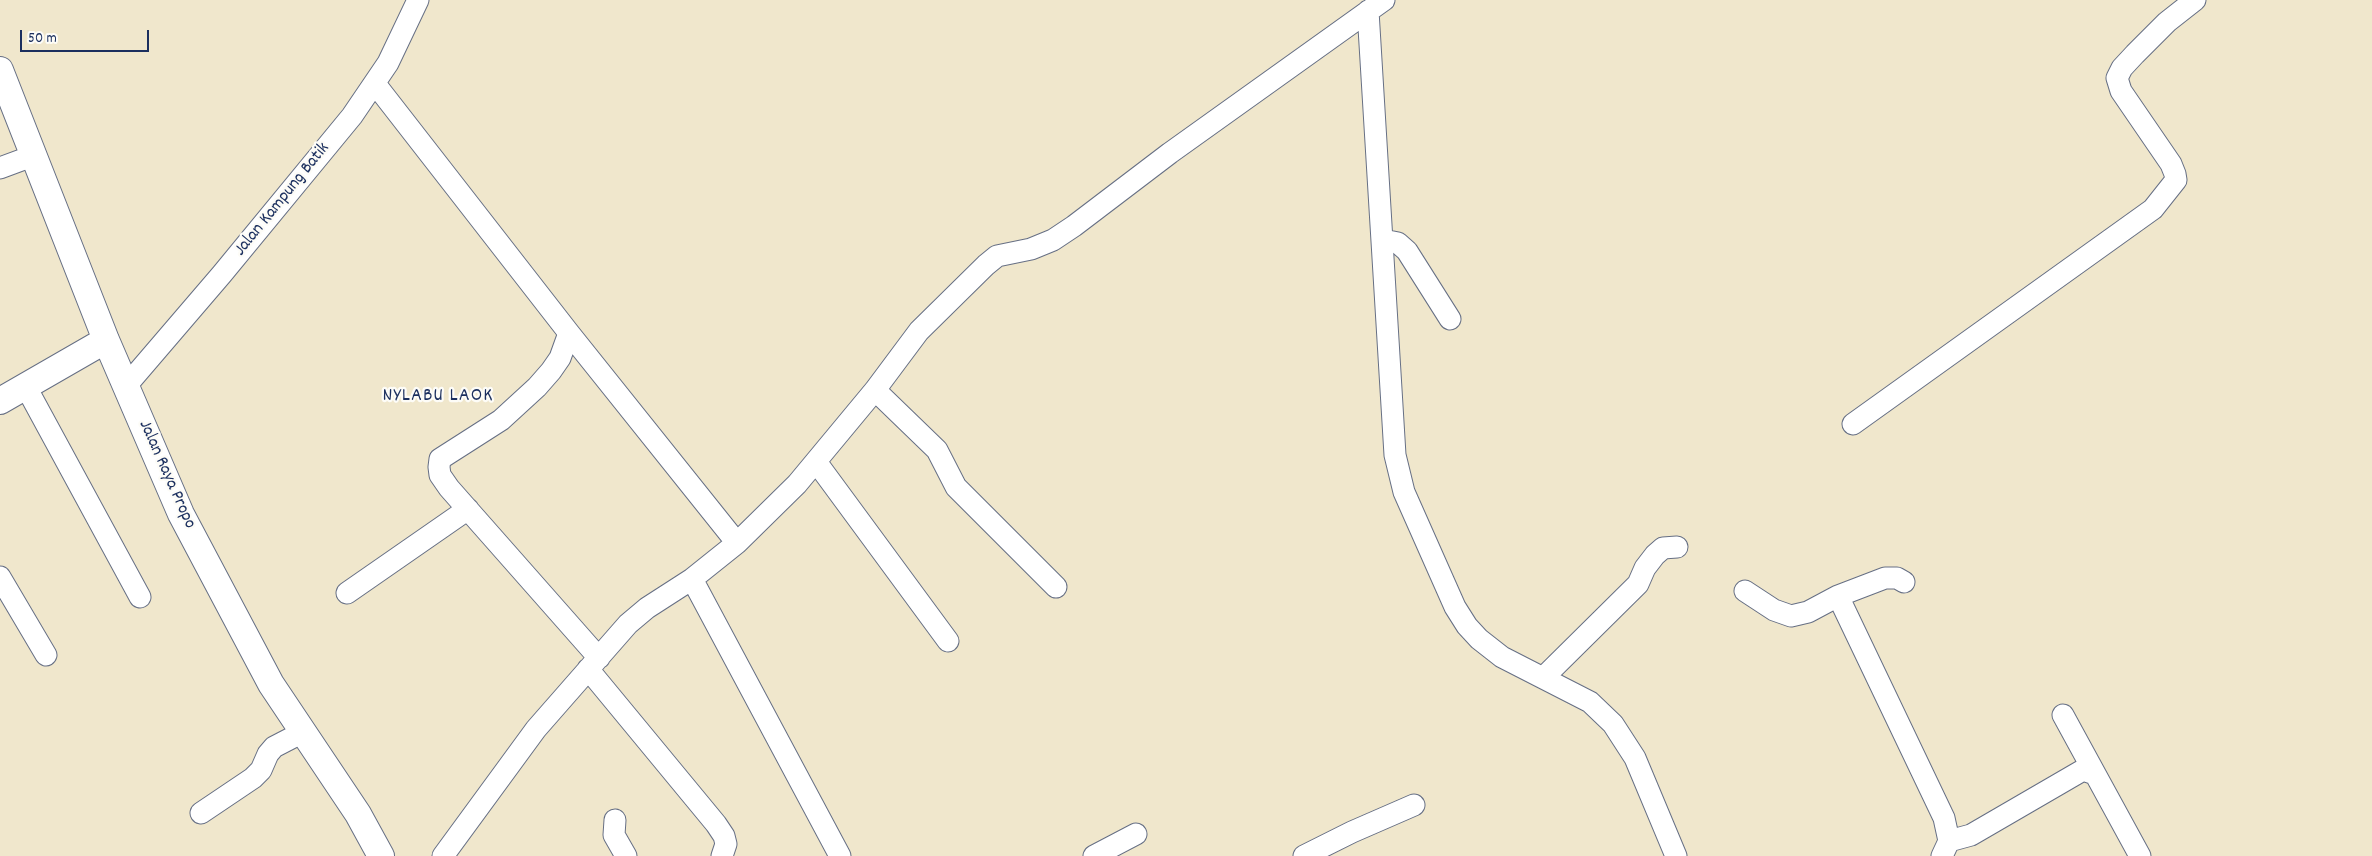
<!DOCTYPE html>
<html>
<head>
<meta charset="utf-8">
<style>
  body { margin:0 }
  #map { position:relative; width:2372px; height:856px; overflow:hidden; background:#f0e7cc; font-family:Dekko,sans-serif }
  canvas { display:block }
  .scale { position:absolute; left:20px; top:30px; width:129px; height:22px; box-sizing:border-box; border:2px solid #1b2f5e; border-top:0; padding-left:6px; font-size:15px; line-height:18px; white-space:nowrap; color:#1b2f5e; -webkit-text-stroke:4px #fdfcf7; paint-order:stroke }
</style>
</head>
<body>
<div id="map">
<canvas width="2372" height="856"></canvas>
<div class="scale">50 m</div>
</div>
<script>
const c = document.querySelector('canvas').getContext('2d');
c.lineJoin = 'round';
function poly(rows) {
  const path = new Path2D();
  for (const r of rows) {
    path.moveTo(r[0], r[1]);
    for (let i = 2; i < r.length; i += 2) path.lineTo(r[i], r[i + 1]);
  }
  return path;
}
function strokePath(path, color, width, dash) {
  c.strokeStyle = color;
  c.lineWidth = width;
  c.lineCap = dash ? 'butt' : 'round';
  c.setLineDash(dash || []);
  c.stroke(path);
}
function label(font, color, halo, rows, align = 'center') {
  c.font = font + ' Dekko,sans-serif';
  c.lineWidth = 4.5;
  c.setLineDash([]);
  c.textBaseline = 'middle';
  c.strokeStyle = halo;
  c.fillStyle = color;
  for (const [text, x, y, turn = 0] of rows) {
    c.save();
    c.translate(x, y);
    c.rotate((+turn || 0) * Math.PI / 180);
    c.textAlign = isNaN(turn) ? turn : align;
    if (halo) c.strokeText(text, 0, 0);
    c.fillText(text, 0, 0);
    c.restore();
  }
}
const minor = poly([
  [1368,11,1395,455,1404,492,1455,607,1467,626,1479,639,1502,657,1590,702,1613,724,1635,758,1676,856],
  [376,85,569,333,737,543],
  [0,168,35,155],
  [1383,240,1398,243,1407,251,1450,319],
  [569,333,560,358,551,371,537,387,501,420,440,459,439,467,440,475,449,488,599,658],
  [126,386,222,274,352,116,388,63,418,0],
  [26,387,140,597],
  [875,390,937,450,956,487,1056,587],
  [1853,424,2153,209,2176,180,2175,174,2171,164,2121,91,2117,78,2122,68,2135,54,2167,22,2195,0],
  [817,463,948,641],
  [0,577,46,655],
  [692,579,840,856],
  [1745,591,1774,610,1791,616,1808,612,1838,596,1885,578,1897,578,1904,582],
  [347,593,468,509],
  [1838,596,1944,818,1949,841,1942,856],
  [588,669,716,824,724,836,726,844,722,856],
  [1544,677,1638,584,1645,568,1655,555,1663,548,1677,547],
  [2063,715,2140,856],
  [201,813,253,778,261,770,268,754,274,747,303,732],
  [615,820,614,835,626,856],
  [1949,841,1971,835,2083,770,2095,774],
  [443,856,536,729,628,624,647,608,692,579,737,543,797,484,875,390,919,331,986,265,997,256,1031,249,1053,240,1074,226,1170,153,1384,0],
  [1094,856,1136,834],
  [1304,856,1352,832,1414,805]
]);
const major = poly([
  [0,70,106,340,181,514,271,684,358,814,381,856],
  [0,401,106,340]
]);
strokePath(minor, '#666f84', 23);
strokePath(major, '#666f84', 28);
strokePath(minor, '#fff', 21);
strokePath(major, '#fff', 26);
label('18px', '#1b2f5e', '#fdfcf7', [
  ["Jalan Kampung Batik",283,200,-51],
  ["Jalan Raya Propo",166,475,66]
]);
c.letterSpacing = '1px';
label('20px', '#1b2f5e', '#fdfcf7', [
  ["NYLABU LAOK",438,397]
]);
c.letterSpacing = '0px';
</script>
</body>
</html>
